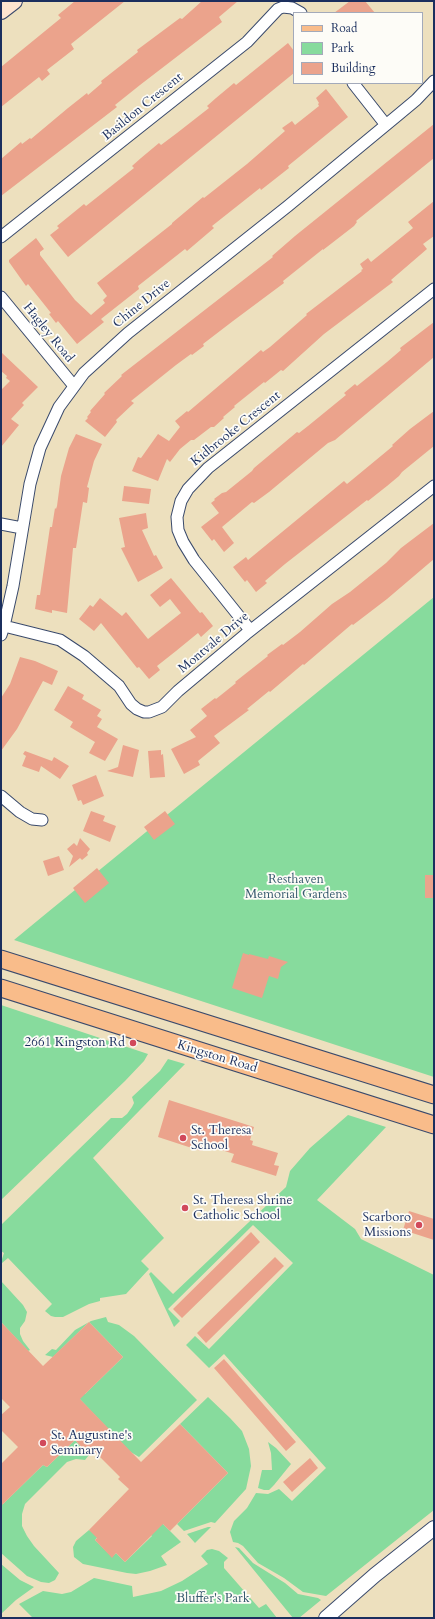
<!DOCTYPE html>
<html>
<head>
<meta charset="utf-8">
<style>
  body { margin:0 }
  #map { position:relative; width:435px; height:1619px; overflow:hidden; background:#ede0be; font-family:Cardo,serif }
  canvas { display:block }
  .frame { position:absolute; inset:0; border:2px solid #1b2f5e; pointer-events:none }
  .legend { position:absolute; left:293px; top:12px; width:130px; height:72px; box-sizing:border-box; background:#fdfcf7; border:1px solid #a3aaba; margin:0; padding:5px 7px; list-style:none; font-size:12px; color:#1b2f5e }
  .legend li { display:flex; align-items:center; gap:8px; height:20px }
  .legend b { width:20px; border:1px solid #a3aaba }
</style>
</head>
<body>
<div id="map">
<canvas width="435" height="1619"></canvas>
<div class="frame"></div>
<ul class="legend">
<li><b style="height:5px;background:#f9bc8a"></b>Road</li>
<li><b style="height:11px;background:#87db9d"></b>Park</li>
<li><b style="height:11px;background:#eba38c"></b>Building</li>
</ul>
</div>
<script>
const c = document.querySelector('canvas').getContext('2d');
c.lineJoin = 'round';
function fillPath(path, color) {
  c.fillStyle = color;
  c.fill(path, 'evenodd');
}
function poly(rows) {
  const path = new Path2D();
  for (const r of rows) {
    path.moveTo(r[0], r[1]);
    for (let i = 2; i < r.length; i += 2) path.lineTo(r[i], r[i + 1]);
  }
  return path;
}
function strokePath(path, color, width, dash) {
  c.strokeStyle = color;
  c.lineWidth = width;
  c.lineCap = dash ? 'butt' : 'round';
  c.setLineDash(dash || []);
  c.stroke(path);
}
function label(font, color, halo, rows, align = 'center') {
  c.font = font + ' Cardo,serif';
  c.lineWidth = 3.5;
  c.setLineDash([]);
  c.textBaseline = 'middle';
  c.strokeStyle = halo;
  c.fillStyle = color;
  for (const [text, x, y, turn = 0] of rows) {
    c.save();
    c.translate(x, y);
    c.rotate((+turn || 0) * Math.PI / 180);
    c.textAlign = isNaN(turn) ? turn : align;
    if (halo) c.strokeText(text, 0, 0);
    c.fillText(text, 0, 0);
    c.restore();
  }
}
fillPath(poly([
  [434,597,434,1077,14,940,48,912],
  [1,1005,148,1054,144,1061,125,1081,1,1200],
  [168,1059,185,1064,93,1158,164,1238,141,1261,149,1269,126,1294,100,1298,100,1301,89,1304,63,1317,55,1317,51,1316,45,1311,52,1304,8,1258,2,1263,1,1262,4,1253,1,1251,1,1225,111,1118,122,1118,127,1114,132,1107,134,1103,132,1097,160,1071],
  [348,1115,386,1127,317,1200,355,1229,361,1239,434,1275,434,1510,326,1596,303,1592,284,1578,258,1563,243,1546,238,1543,233,1542,230,1532,234,1521,247,1508,256,1493,268,1494,279,1489,292,1501,326,1468,224,1354,209,1368,186,1345,195,1336,209,1349,293,1263,253,1225,168,1309,180,1321,174,1327,149,1274,151,1272,173,1294,286,1187,290,1171,310,1148],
  [1,1281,23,1305,27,1312,25,1321,20,1328,20,1334,23,1341,30,1350,28,1351,1,1322],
  [106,1317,108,1322,119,1325,134,1336,197,1400,139,1457,129,1451,75,1394,85,1394,123,1357,89,1322,53,1357,45,1355,52,1349,56,1350,75,1330,91,1321],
  [208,1397,230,1418,242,1431,249,1449,251,1466,246,1489,215,1523,211,1522,184,1531,177,1524,228,1473,180,1424],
  [75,1440,89,1455,85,1460,76,1459,67,1462,25,1504,22,1514,22,1526,27,1536,34,1546,59,1573,55,1580,49,1583,41,1582,27,1576,1,1553,1,1502,3,1504,43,1465,47,1467],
  [268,1442,276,1448,291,1464,274,1485,269,1490,264,1490,258,1488,262,1470,272,1470,271,1453],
  [161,1522,181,1542,161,1556,167,1565,150,1571,136,1574,127,1573,83,1564,74,1557,73,1547,76,1541,89,1530,99,1535,95,1540,112,1557,116,1553,125,1562,152,1536,149,1533],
  [208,1527,211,1527,195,1543,187,1534],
  [235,1547,239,1548,253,1563,285,1583,298,1594,318,1598,321,1600,299,1618,293,1618],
  [212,1549,219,1551,228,1558,224,1562,224,1568,259,1608,266,1604,277,1618,33,1618,19,1604,43,1591,62,1594,71,1592,94,1578,132,1586,133,1597,161,1591,182,1581,208,1564,201,1556,207,1550],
  [1,1564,20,1580,34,1587,16,1600,1,1614]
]), '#87db9d');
fillPath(poly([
  [75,1,125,1,71,44,74,49,47,70,50,74,42,81,39,77,1,107,1,67,61,18,58,15],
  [202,1,238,1,219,17,222,22,140,85,115,105,117,107,104,117,1,196,1,159,21,142,22,144,30,138,31,139,68,108,87,93,88,95,102,83,101,81,138,52,137,50,180,18,182,19],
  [350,1,365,1,375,13,334,13],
  [288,43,294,51,294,73,68,257,50,235,59,228,57,226,84,204,86,206,134,168,132,166,141,158,159,143,161,145,177,133,209,108,207,106,216,98,234,83,236,85],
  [326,89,348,117,288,166,289,168,261,190,260,188,212,226,214,228,187,251,185,249,138,286,139,289,101,319,104,322,77,344,58,321,56,323,49,314,51,313,28,284,26,286,9,262,9,260,36,238,44,249,40,252,40,255,75,300,91,315,105,303,103,300,107,296,97,283,172,224,172,223,203,197,204,198,247,164,285,131,282,128,292,121,295,125,319,106,318,104,319,103,316,98],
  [434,124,434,158,356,221,357,222,354,226,323,250,323,249,283,281,284,283,233,321,203,344,204,346,192,355,191,354,176,365,131,401,134,403,116,420,117,422,105,437,85,421,88,418,87,417,91,412,90,411,105,394,104,393,122,376,121,375,273,257,272,256,295,236],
  [434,201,434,236,423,244,427,249,391,280,393,282,324,334,283,371,281,370,265,383,264,382,234,406,235,407,223,417,224,418,214,427,211,427,194,440,191,440,180,449,170,462,167,459,158,481,132,471,138,457,141,458,158,434,169,441,180,427,175,421,187,411,188,412,261,350,263,352,270,347,307,315,306,314,362,271,361,270,363,269,360,264,368,258,371,262,413,228,408,222],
  [434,322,434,357,335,440,328,443,269,492,254,503,252,502,222,527,234,543,224,552,214,539,212,541,201,527,219,513,211,503,215,500,214,499,222,493,226,492,252,471,254,468,297,432,299,433,308,426,346,395,344,393,355,384,357,386,387,362,401,350,400,348],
  [1,352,38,387,22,403,24,405,11,419,19,425,1,447,1,390,10,381,6,378,7,376,1,371],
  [434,411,434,446,402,472,399,476,387,486,368,501,367,500,285,564,265,581,267,583,256,592,247,580,245,582,233,567,246,557,248,560,344,481,347,484,393,446,392,445,410,429],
  [76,434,102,444,94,461,87,487,89,488,87,503,83,502,76,548,73,548,67,613,52,610,52,613,35,609,37,595,40,595,50,527,52,527,55,508,56,509,57,506,61,476,69,448],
  [124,486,151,489,149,504,122,501],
  [146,513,148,528,142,530,154,556,156,555,163,568,138,582,121,548,125,547,119,518],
  [434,523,434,559,387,599,353,625,352,624,304,665,303,664,270,692,269,691,247,709,249,710,214,736,220,743,198,761,200,765,184,774,171,749,196,737,190,730,207,716,201,709,215,698,216,699,236,683,235,682,268,656,267,655,282,644,283,645,300,632,332,604,350,592,386,563,401,548],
  [171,578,200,613,202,612,213,626,201,637,198,633,176,651,157,666,160,670,149,679,139,667,137,668,101,623,94,631,79,619,90,605,93,607,100,598,122,616,126,612,148,639,181,613,170,599,160,607,150,595],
  [20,657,35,661,58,671,52,685,43,681,17,729,1,751,1,698,10,684],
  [68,686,84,695,82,699,101,710,97,716,102,719,97,727,118,739,105,761,89,753,95,742,70,727,73,722,54,710],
  [123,745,139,750,133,777,107,771,118,767],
  [161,750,161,755,163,754,165,777,150,778,148,751],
  [25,751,52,761,54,757,69,766,60,779,41,766,39,772,22,766,26,756,23,754],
  [96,775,104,796,83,805,81,800,78,801,72,785],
  [91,811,105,816,103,821,116,826,110,842,83,831],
  [165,811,175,824,154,840,144,827],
  [80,838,90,849,87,853,88,855,82,860,80,858,69,867,73,856,67,849,74,843,77,846],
  [59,856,64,870,48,876,43,861],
  [97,868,109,883,85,903,73,888],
  [425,875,434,875,434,898,425,898],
  [243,953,249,955,249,954,268,959,269,956,288,962,281,967,278,979,269,976,262,998,232,988],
  [169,1100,254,1127,250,1140,253,1141,252,1145,278,1153,274,1165,279,1166,276,1176,231,1162,234,1154,203,1144,201,1151,158,1137],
  [409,1211,434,1219,434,1240,403,1230],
  [251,1232,260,1242,182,1318,173,1309],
  [275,1257,284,1266,206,1343,197,1333],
  [1,1322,43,1366,89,1322,123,1357,80,1399,141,1462,180,1424,228,1473,170,1531,163,1524,125,1562,116,1553,112,1558,95,1540,97,1538,89,1530,129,1489,118,1479,120,1477,94,1451,89,1455,75,1440,47,1467,43,1465,1,1506,1,1464,18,1447,1,1430,1,1415,10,1407,1,1398],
  [224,1359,296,1442,286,1451,214,1368],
  [310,1458,318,1468,292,1492,283,1482]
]), '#eba38c');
const minor = poly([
  [353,83,386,125],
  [1,237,247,42,278,9,283,7,292,8,301,13],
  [1,297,74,386],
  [1,524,22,528],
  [4,626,60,640,84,656,119,686,131,704,137,709,144,712,149,712,162,707,178,691,246,634,434,486],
  [250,630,194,560,183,542,178,530,177,517,181,501,188,489,208,468,434,289],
  [1,635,4,626,13,586,30,484,40,448,59,407,84,373,128,333,288,206,398,115,416,100,434,81],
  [1,796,20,812,32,819,42,820]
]);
const tertiary = poly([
  [326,1618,375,1575,434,1528]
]);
const secondary = poly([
  [1,11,14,1]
]);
const primary = poly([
  [1,959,434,1095],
  [1,988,434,1125]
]);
strokePath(minor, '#3a4a6c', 13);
strokePath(tertiary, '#3a4a6c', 16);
strokePath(secondary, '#3a4a6c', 18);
strokePath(primary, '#3a4a6c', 19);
strokePath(minor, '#fff', 11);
strokePath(tertiary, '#fff', 14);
strokePath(secondary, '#fde4d0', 16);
strokePath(primary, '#f9bc8a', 17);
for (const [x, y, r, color] of [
  [133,1043,4,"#d1495b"],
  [183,1138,4,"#d1495b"],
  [185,1208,4,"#d1495b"],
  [419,1225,4,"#d1495b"],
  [43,1443,4,"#d1495b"]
]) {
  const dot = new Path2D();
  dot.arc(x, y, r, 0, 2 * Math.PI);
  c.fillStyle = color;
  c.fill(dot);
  strokePath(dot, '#fdfcf7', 1.5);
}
label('13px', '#1b2f5e', '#fdfcf7', [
  ["Basildon Crescent",143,107,-39],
  ["Chine Drive",142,304,-39],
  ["Hagley Road",48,333,51],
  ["Kidbrooke Crescent",236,429,-39],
  ["Montvale Drive",214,643,-40],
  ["Kingston Road",217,1057,17]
]);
label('13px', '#365a6e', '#fdfcf7', [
  ["Resthaven",296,880],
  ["Memorial Gardens",296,895],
  ["Bluffer's Park",213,1599]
]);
label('13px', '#1b2f5e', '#fdfcf7', [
  ["2661 Kingston Rd",125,1043,"right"],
  ["St. Theresa",191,1131],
  ["School",191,1146],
  ["St. Theresa Shrine",193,1201],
  ["Catholic School",193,1216],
  ["Scarboro",411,1218,"right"],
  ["Missions",411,1233,"right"],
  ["St. Augustine's",51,1436],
  ["Seminary",51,1451]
], 'left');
</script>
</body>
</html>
